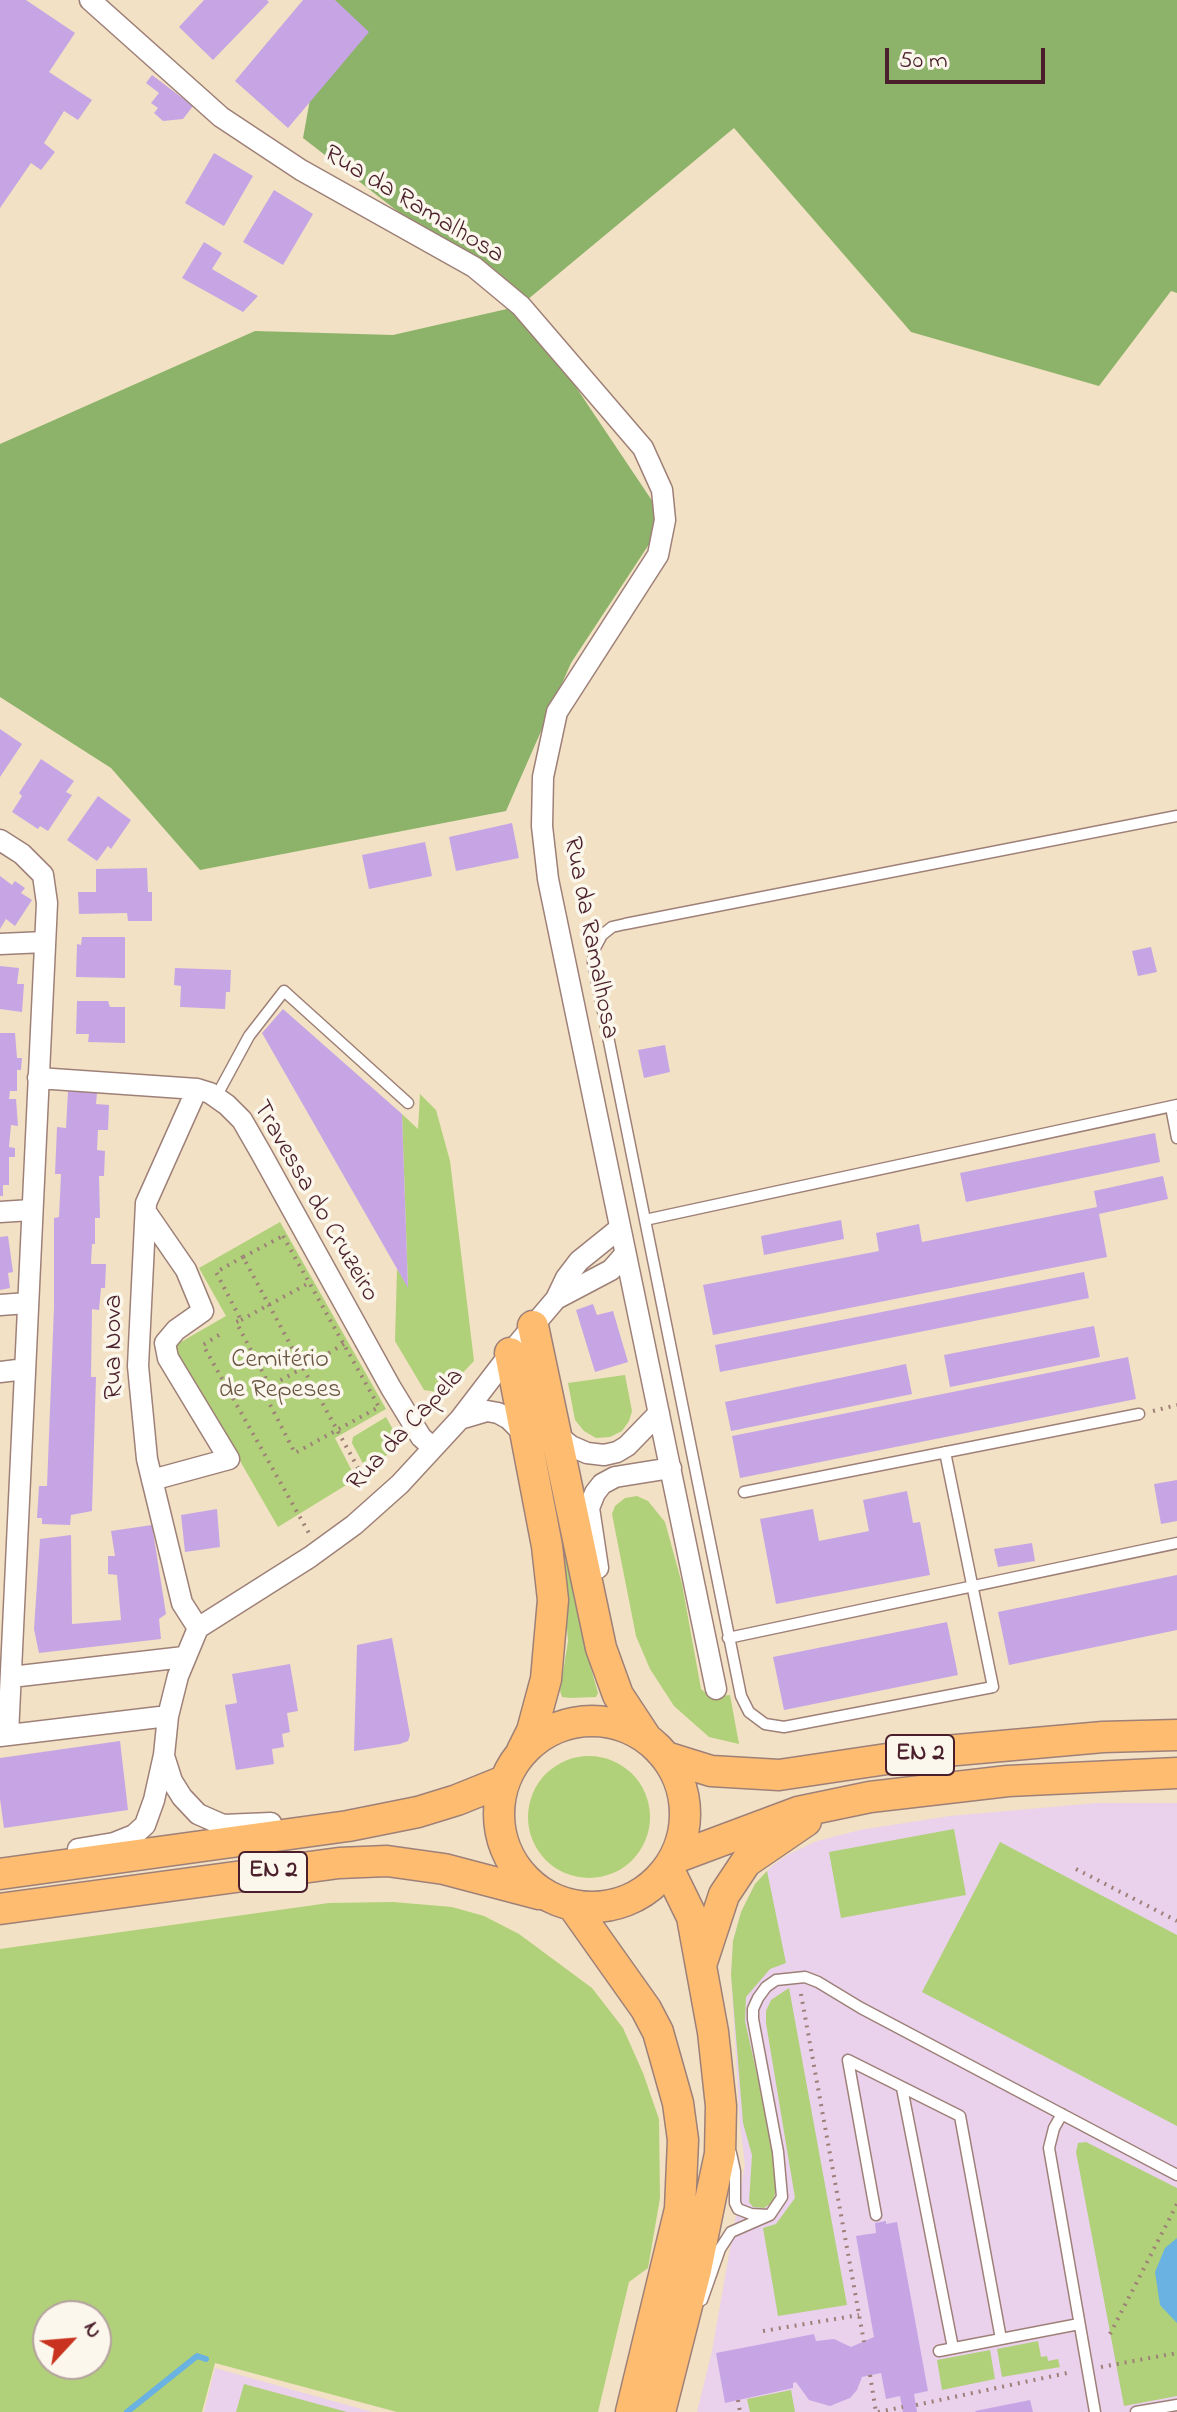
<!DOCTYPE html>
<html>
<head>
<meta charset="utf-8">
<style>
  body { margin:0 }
  #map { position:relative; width:1177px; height:2412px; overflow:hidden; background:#f2e1c4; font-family:"Indie Flower",sans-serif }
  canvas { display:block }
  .north { position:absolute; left:32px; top:2300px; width:80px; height:80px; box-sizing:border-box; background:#fbf7ec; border:2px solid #b4a19f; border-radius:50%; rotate:64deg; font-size:22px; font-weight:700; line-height:32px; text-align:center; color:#4a1f2b }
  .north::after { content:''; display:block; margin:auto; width:28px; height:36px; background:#c8321e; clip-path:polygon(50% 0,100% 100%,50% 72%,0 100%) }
  .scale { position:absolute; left:885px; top:48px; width:160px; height:36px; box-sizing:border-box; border:4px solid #4a1f2b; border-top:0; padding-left:10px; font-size:24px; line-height:28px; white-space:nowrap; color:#4a1f2b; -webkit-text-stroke:6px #fbf7ec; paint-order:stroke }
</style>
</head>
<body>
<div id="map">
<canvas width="1177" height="2412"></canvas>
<div class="north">N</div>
<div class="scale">50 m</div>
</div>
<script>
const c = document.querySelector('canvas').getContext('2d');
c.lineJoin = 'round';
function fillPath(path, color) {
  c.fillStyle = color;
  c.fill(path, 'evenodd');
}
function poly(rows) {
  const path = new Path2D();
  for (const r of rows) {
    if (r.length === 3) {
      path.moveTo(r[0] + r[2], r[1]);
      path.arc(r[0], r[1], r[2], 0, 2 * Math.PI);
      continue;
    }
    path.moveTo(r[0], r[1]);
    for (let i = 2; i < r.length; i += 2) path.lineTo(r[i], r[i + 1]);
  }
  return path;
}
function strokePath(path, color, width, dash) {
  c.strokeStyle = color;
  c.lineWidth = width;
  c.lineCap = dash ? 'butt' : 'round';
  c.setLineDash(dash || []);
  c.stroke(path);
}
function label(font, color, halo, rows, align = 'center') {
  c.font = font + ' "Indie Flower",sans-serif';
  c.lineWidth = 7;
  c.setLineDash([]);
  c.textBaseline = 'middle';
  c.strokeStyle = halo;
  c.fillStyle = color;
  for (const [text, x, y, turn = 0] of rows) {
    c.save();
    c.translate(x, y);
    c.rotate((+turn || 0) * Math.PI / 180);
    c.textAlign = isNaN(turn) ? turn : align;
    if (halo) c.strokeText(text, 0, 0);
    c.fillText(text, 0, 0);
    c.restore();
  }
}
fillPath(poly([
  [1097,1803,1177,1803,1177,2412,697,2412,712,2351,745,2164,740,2126,731,1975,733,1941,741,1912,755,1884,772,1866,787,1855,817,1841,860,1830,950,1816],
  [215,2368,372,2412,204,2412]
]), '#ead1ec');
fillPath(poly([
  [420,1094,436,1110,450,1161,474,1361,443,1393,424,1390,395,1341,397,1269,408,1286,402,1114,418,1129],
  [280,1222,386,1409,335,1438,356,1479,278,1527,174,1346,226,1316,199,1268],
  [625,1375,632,1411,629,1421,622,1431,610,1437,596,1438,584,1431,575,1420,568,1383],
  [386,1417,400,1442,368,1473,352,1443,353,1437],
  [549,1491,558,1503,588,1658,598,1693,596,1697,570,1698,562,1697,560,1691,568,1641,563,1577],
  [637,1496,648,1501,665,1522,682,1584,701,1689,711,1697,730,1695,739,1744,709,1737,674,1706,650,1669,636,1636,612,1514,615,1506,625,1498],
  [589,1817,61],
  [954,1829,966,1895,841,1918,829,1852],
  [1000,1842,1177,1935,1177,2126,922,1992],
  [767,1871,786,1963,770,1969,746,1997,745,2021,767,2119,777,2185,773,2202,764,2208,753,2207,749,2202,752,2155,743,2123,731,1975,733,1941,741,1912,755,1884],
  [393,1902,452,1907,484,1916,519,1934,592,1988,623,2028,643,2073,659,2119,660,2198,648,2268,629,2282,598,2412,397,2412,215,2363,202,2412,0,2412,0,1949,329,1903],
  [48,2316,96,2316,96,2364,48,2364],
  [789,1988,847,2305,778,2316,763,2228,776,2224,795,2198,766,2023,766,2011,771,2000],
  [1086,2142,1177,2188,1177,2396,1124,2406,1076,2152,1078,2143],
  [1038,2341,1041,2357,1047,2356,1048,2361,1058,2359,1060,2367,1002,2377,997,2349],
  [990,2350,995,2379,942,2390,937,2360],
  [244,2384,347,2412,348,2412,236,2412],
  [791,2390,795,2412,750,2412,747,2399]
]), '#b0d179');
fillPath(poly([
  [328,0,1177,0,1177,293,1171,291,1099,386,911,332,734,128,521,305,665,520,571,663,506,811,200,870,111,768,0,697,0,444,255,331,393,335,520,306,303,138]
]), '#8cb369');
fillPath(poly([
  [1177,2238,1177,2323,1160,2305,1155,2272,1165,2248]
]), '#69b2e1');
strokePath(poly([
  [127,2412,197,2356,206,2359]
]), '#69b2e1', 6);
fillPath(poly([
  [0,0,26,0,75,33,49,72,92,100,78,120,64,111,44,143,55,152,41,170,31,163,0,208],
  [204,0,267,0,269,2,213,60,179,27],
  [303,0,335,0,369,32,288,128,235,81],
  [152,75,193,106,183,119,163,121,154,113,158,108,151,103,159,93,146,83],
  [214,153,253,176,224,226,185,203],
  [274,190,313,214,283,265,243,242],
  [204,242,222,253,212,269,258,296,243,312,182,278],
  [0,729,22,744,0,777],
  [41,759,74,781,66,792,72,795,48,831,40,826,38,829,12,812,22,796,19,793],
  [98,796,131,820,111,849,108,846,97,861,67,840],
  [512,823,519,858,456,871,449,837],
  [425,842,432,876,369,889,362,855],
  [147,868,148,892,152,892,152,921,128,921,127,913,79,914,78,892,96,892,96,869],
  [0,876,12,885,15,881,25,888,21,893,32,900,15,926,6,919,0,929],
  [82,937,125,937,125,978,76,977,77,944,81,945],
  [1151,947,1157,972,1138,976,1132,951],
  [0,966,19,968,17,984,24,984,22,1012,0,1009],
  [175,968,231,970,230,992,226,992,225,1009,180,1007,181,986,174,985],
  [77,1001,108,1001,110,1007,125,1007,125,1043,88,1042,89,1034,76,1034],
  [283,1009,402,1114,408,1288,262,1033],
  [0,1033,15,1033,17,1058,22,1058,21,1070,17,1070,17,1091,10,1091,9,1099,16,1099,18,1126,11,1125,9,1147,15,1148,15,1157,9,1157,9,1185,3,1185,3,1196,0,1196],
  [665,1045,670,1072,644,1078,638,1050],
  [68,1091,97,1093,96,1104,109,1105,108,1130,98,1130,97,1150,105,1151,104,1176,99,1176,100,1218,95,1218,95,1244,92,1244,91,1264,106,1264,105,1288,101,1288,99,1310,92,1309,91,1377,96,1377,92,1511,71,1515,70,1525,42,1524,42,1518,37,1518,39,1486,47,1486,54,1307,54,1218,59,1217,61,1174,55,1174,57,1127,66,1128],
  [1155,1133,1160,1162,966,1202,960,1173],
  [1163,1176,1168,1199,1099,1214,1107,1257,713,1335,703,1285,879,1251,876,1233,919,1224,922,1242,1097,1207,1094,1191],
  [841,1220,844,1239,764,1255,761,1236],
  [8,1236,13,1272,8,1273,10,1288,0,1290,0,1237],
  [1084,1272,1089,1298,720,1372,715,1345],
  [593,1304,597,1315,613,1311,628,1362,595,1372,576,1310],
  [1094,1326,1100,1357,950,1387,944,1355],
  [1128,1357,1136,1399,740,1478,732,1436],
  [906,1364,912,1394,731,1431,725,1402],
  [1177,1480,1177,1521,1161,1524,1154,1484],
  [907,1491,913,1523,920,1522,930,1575,776,1604,760,1519,813,1509,819,1541,869,1531,863,1500],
  [217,1509,220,1547,185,1552,181,1515],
  [152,1525,166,1614,159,1619,161,1639,39,1653,34,1629,40,1539,71,1535,72,1624,121,1620,117,1575,108,1574,108,1556,115,1556,111,1531],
  [1032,1543,1035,1561,998,1567,994,1549],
  [1177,1575,1177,1630,1009,1665,998,1612],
  [947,1622,958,1675,784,1710,773,1657],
  [392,1638,410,1735,408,1741,400,1744,354,1751,357,1645],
  [290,1664,298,1711,287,1713,290,1732,282,1734,284,1747,272,1749,274,1764,236,1770,225,1705,237,1703,232,1674],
  [120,1741,128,1810,4,1828,0,1799,0,1758],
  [886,2221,886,2224,897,2222,928,2391,914,2394,917,2412,903,2412,900,2396,886,2399,881,2373,862,2377,857,2390,850,2398,830,2406,809,2400,796,2382,793,2383,793,2388,725,2403,716,2353,814,2334,816,2341,834,2339,851,2347,874,2337,856,2236,876,2233,875,2223],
  [1030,2400,1033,2412,976,2412,975,2411]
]), '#c7a5e5');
const service = poly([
  [216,1097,249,1036,284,991,408,1103],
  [1171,1107,1177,1138],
  [645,1220,1177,1105],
  [945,1452,993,1687,784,1727,765,1724,749,1712,741,1696,593,962,595,948,602,935,612,927,625,924,1177,816],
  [744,1492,1139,1414],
  [728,1638,1177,1543],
  [902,2088,953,2348],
  [1062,2114,1054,2128,1049,2148,1095,2412],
  [731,2153,735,2171,735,2203,738,2209,751,2214,768,2215],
  [876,2215,848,2060,960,2116,1001,2339],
  [702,2300,720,2249,731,2232,770,2215,782,2197,778,2152,753,2019,753,2009,758,1998,766,1987,776,1980,805,1977,818,1982,861,2008,1177,2175],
  [939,2351,1079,2324],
  [1136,2412,1177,2405]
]);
const minor = poly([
  [90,0,221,117,301,170,474,267,521,306,643,448,662,490,665,520,658,555,557,712,543,777,542,826,548,879,716,1689],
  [0,840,22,854,43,875,47,903,8,1735],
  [0,944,45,942],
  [38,1078,197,1089,210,1093,227,1105,242,1120,261,1153,391,1388,421,1437,433,1448],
  [197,1089,146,1203,138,1366,147,1459,182,1603,198,1628],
  [0,1212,31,1210],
  [146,1212,186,1270,203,1311,176,1330,165,1343,168,1358,229,1459,152,1480],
  [556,1299,566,1278,579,1261,620,1228],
  [0,1305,27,1303],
  [0,1372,25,1369],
  [460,1419,487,1411,498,1413,509,1419,526,1436],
  [556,1434,571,1446,587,1453,604,1455,617,1452,627,1446,659,1413],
  [598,1568,589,1508,595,1493,602,1484,615,1477,671,1468],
  [11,1677,184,1657],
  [0,1736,168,1716],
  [164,1756,172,1781,182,1797,198,1814,223,1825,271,1823],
  [78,1849,114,1843,134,1835,145,1825,154,1800,164,1755,168,1716,178,1676,198,1628,310,1557,354,1525,400,1484,460,1419,516,1346,556,1299,611,1270,625,1254]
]);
const primary = poly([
  [533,1326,601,1648,618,1695,645,1736],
  [510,1353,547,1546,553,1600,546,1679,532,1731,522,1751],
  [592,1814,93],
  [666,1757,711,1771,779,1775,934,1752,1103,1737,1177,1735],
  [675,1858,798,1812,870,1797,1008,1781,1177,1773],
  [0,1874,348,1826,418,1812,457,1800,504,1781],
  [573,1906,646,2009,658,2032,678,2103,683,2140,680,2209,631,2412],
  [0,1909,339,1863,387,1861,444,1869,539,1894],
  [702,1962,724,1895,746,1862,806,1821],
  [660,2412,696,2270,711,2196,720,2154,721,2106,713,2032,692,1917,668,1868]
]);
strokePath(service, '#9e8078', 13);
strokePath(minor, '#9e8078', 23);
strokePath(primary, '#9e8078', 33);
strokePath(poly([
  [283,1236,379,1407,295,1453,264,1393,272,1389,270,1386,303,1368,243,1257,283,1236],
  [243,1257,216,1272,241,1320,236,1322,270,1386],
  [241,1320,309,1283],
  [219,1335,203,1345,310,1535],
  [344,1344,303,1368,368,1486],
  [1153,1411,1177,1405],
  [1076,1869,1177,1921],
  [801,1994,864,2342],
  [763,2331,859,2315],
  [1110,2334,1177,2204],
  [1101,2367,1177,2353],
  [870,2375,876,2412],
  [738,2400,740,2412],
  [916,2405,1072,2372],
  [878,2412,903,2407]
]), '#9e8078', 4, [2, 6]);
strokePath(service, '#fff', 10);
strokePath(minor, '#fff', 20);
strokePath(primary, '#febc70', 30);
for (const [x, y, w] of [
  [920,1755,68],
  [273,1872,68]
]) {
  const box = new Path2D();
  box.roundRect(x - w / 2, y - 20, w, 40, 6);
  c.fillStyle = '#fbf7ec';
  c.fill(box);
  strokePath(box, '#4a1f2b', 2);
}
label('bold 24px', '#4a1f2b', null, [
  ["EN 2",920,1755],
  ["EN 2",273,1872]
]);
label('26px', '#4a1f2b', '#fbf7ec', [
  ["Rua da Ramalhosa",413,206,31],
  ["Rua da Ramalhosa",589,938,79],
  ["Travessa do Cruzeiro",314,1202,60],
  ["Rua Nova",116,1347,-90],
  ["Rua da Capela",407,1431,-47]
]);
label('26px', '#695442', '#fbf7ec', [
  ["Cemitério",280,1362],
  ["de Repeses",280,1392]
]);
</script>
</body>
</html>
